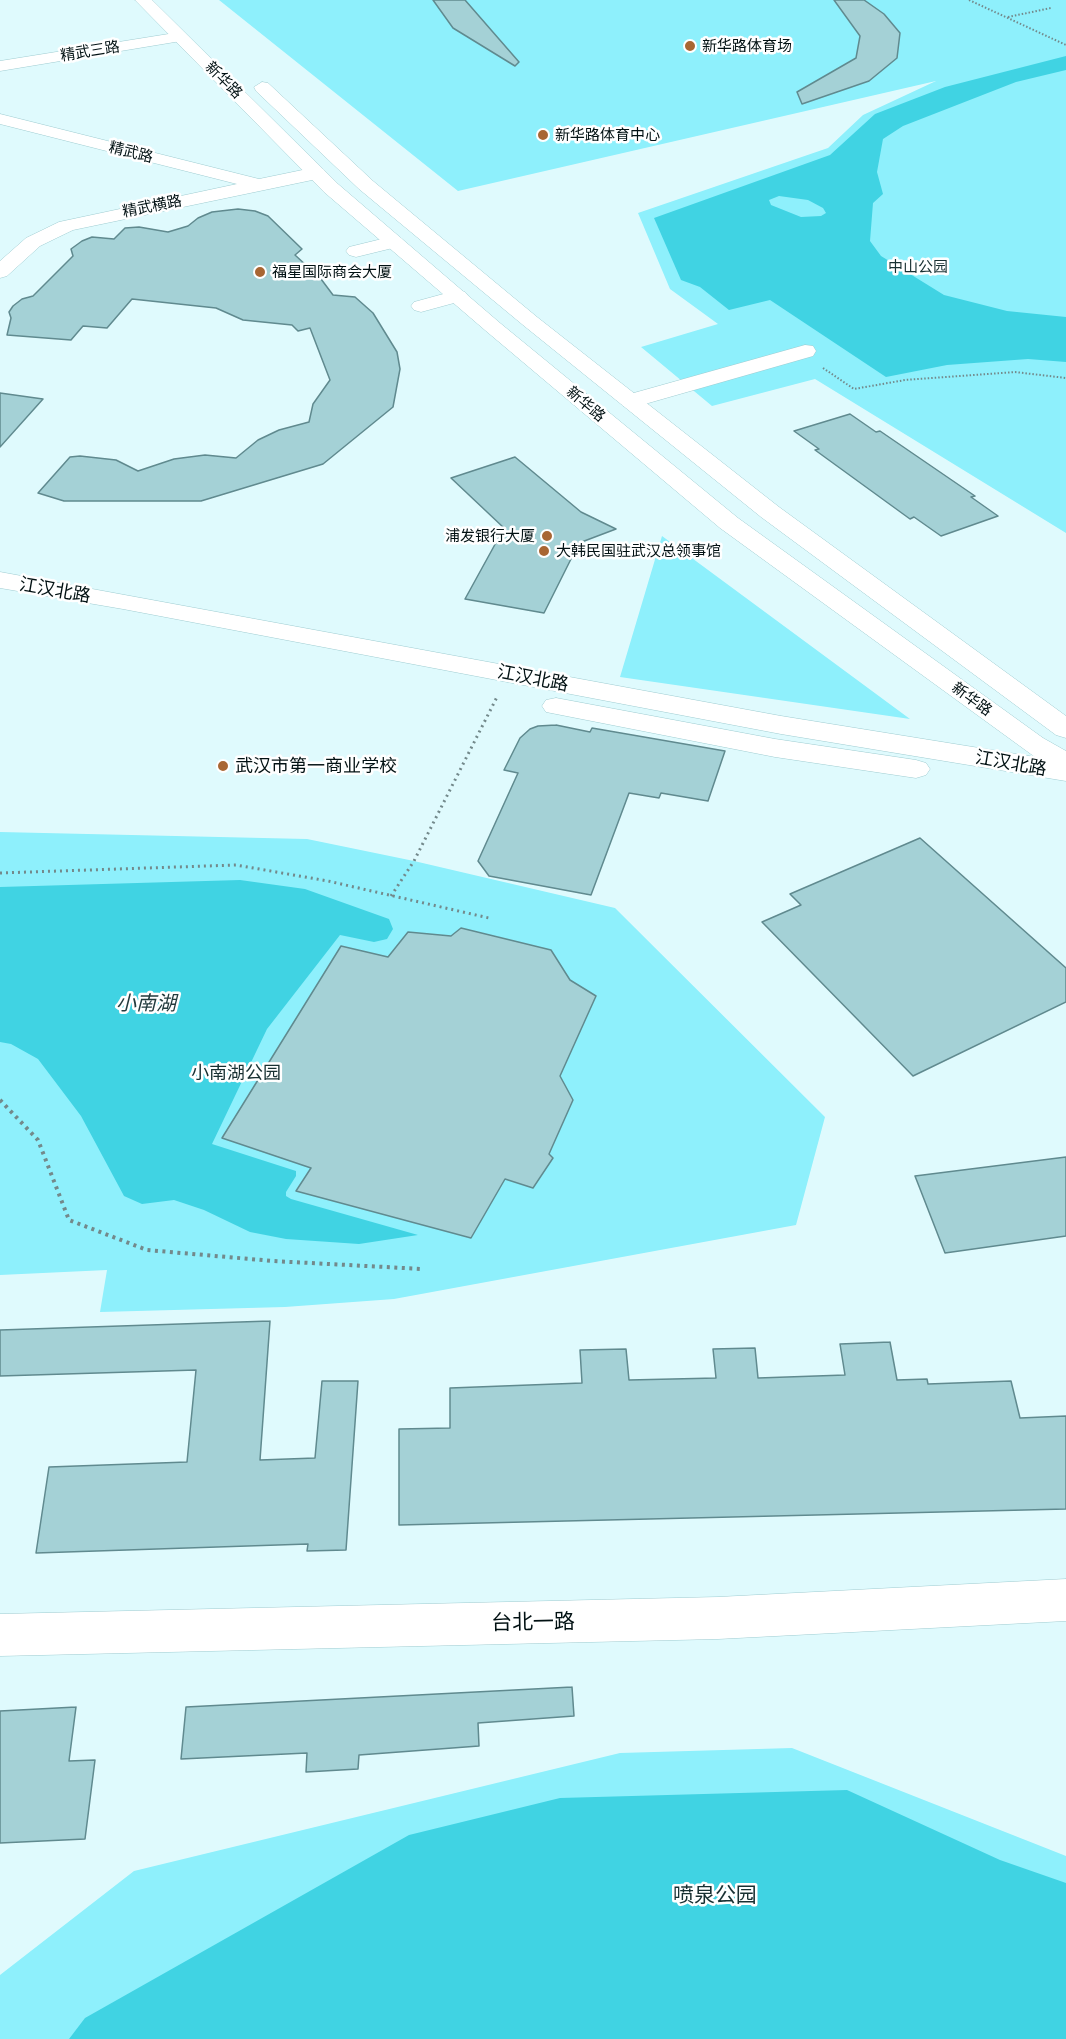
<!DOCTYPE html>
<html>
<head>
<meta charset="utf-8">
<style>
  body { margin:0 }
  canvas { display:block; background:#dffafd }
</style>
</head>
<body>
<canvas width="1066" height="2039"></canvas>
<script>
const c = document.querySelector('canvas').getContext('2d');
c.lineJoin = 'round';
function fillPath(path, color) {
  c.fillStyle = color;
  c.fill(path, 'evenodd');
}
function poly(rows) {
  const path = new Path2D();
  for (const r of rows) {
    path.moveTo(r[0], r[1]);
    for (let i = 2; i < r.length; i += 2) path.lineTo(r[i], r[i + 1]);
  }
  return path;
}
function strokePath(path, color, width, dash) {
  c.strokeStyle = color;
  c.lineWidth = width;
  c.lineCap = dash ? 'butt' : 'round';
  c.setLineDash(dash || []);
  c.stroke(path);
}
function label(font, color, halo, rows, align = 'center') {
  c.font = font + ' Barlow,"Noto Sans SC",sans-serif';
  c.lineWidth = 5;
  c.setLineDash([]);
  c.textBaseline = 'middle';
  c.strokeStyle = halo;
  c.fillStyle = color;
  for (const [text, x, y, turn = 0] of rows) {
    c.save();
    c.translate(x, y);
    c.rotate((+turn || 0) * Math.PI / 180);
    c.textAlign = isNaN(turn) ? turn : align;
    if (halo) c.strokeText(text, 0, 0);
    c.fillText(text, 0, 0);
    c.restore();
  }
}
fillPath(poly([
  [219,0,1066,0,1066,533,815,379,712,406,641,347,718,324,670,289,638,213,828,148,863,115,936,81,458,191],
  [662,536,910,719,620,677],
  [0,832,307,839,414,861,615,908,825,1117,796,1225,394,1299,285,1307,100,1312,107,1270,0,1275],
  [792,1748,1066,1856,1066,2039,0,2039,0,1975,134,1871,620,1753]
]), '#8ef0fc');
fillPath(poly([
  [1066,56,1066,70,1016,82,903,126,883,139,877,172,883,194,873,203,870,241,881,256,944,295,1007,311,1066,317,1066,362,1028,359,947,365,886,377,770,300,729,310,700,287,681,280,654,218,830,155,875,114,945,87],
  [779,196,808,200,823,208,826,213,821,216,801,217,771,205,769,200],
  [240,880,305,889,389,919,393,929,387,939,374,942,340,935,267,1029,212,1144,296,1171,296,1176,286,1192,286,1196,291,1199,418,1235,359,1244,286,1239,250,1232,204,1210,174,1200,142,1204,124,1196,81,1116,38,1059,11,1044,0,1042,0,887],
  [847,1790,1000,1860,1066,1883,1066,2039,69,2039,85,2018,409,1835,560,1798]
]), '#40d3e3');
const building = poly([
  [433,0,465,0,519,62,515,66,453,28,433,0],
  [834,0,864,0,884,14,900,33,897,58,869,81,802,104,797,92,856,58,860,36,834,0],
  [238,209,255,211,268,216,302,249,295,255,321,279,333,295,355,297,373,313,397,352,400,369,393,407,323,464,201,501,64,501,38,493,70,457,80,456,116,460,138,471,174,459,205,455,236,458,258,440,279,430,309,422,313,404,330,380,310,328,298,331,292,325,243,320,216,308,132,299,107,328,83,326,71,340,7,335,11,318,9,312,13,306,22,299,33,296,73,256,71,249,82,241,92,237,114,239,125,228,139,227,168,232,188,226,198,218,212,212,238,209],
  [0,393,43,399,0,447,0,393],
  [850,414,876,432,880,431,975,496,971,497,998,516,941,536,914,517,910,519,815,450,819,449,794,431,850,414],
  [515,457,581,512,616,529,579,543,544,613,465,599,504,528,451,478,515,457],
  [556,725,590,732,592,728,725,751,708,801,661,793,659,798,629,793,591,895,489,876,478,861,518,773,504,770,520,738,530,729,538,726,556,725],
  [920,838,1066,968,1066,1002,913,1076,762,922,801,905,790,894,920,838],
  [461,928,551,950,570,980,596,996,560,1076,573,1100,549,1154,553,1158,533,1188,505,1179,471,1238,296,1191,311,1168,222,1138,341,946,388,957,408,932,451,936,461,928],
  [1066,1157,1066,1236,945,1253,915,1176,1066,1157],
  [270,1321,260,1460,315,1458,322,1381,358,1381,346,1550,307,1551,308,1544,36,1553,49,1467,187,1462,196,1370,0,1376,0,1330,270,1321],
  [890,1342,897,1380,927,1379,928,1384,1011,1381,1020,1418,1066,1416,1066,1509,399,1525,399,1429,450,1428,450,1388,582,1383,580,1350,626,1349,629,1380,716,1378,713,1349,755,1348,758,1378,845,1375,840,1344,890,1342],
  [572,1687,574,1716,478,1723,479,1746,359,1755,358,1769,306,1772,307,1753,181,1759,186,1707,572,1687],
  [76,1707,69,1761,95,1760,85,1839,0,1843,0,1711,76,1707]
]);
fillPath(building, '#a4d1d6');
strokePath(building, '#608a8f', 1.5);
const minor = poly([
  [181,32,189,37,187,40,0,71,0,61,181,32],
  [0,114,259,179,317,167,323,169,326,173,323,177,317,179,73,230,40,246,7,276,0,278,0,261,26,238,59,222,237,184,0,124,0,114],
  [394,236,401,238,404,242,401,246,356,257,349,255,346,251,349,247,394,236],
  [458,290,465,292,468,296,465,300,421,312,414,310,411,306,414,302,458,290],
  [805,345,813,346,816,351,813,356,631,408,623,406,620,401,623,396,805,345],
  [1066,1579,1066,1621,718,1639,0,1656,0,1614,718,1597,1066,1579]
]);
const major = poly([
  [135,0,152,0,338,184,500,323,738,518,1043,738,1066,751,1066,781,781,734,123,609,0,588,0,572,781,716,1035,757,720,528,486,331,324,192,135,0],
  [262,82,268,83,373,181,537,317,779,507,1066,716,1066,738,1056,735,761,517,523,325,359,189,256,91,254,87,262,82],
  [556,698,775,739,916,760,926,763,930,769,926,775,916,778,775,757,546,712,542,706,546,700,556,698]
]);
strokePath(minor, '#9fccd1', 1);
strokePath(major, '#9fccd1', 1);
strokePath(poly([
  [969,0,1066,45],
  [1008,17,1051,8],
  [823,368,854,389,905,380,1015,372,1066,378]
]), '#73898b', 2, [1.5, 2]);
strokePath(poly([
  [0,873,236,865,328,881,489,918],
  [391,896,414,861,498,695]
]), '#73898b', 3, [2, 4]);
strokePath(poly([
  [0,1100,38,1140,69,1220,147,1250,273,1261,422,1269]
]), '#73898b', 4, [3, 4.5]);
fillPath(minor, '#fff');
fillPath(major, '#fff');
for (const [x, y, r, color] of [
  [690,46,6,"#a86633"],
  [543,135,6,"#a86633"],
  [260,272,6,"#a86633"],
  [547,536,6,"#a86633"],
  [544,551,6,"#a86633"],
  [223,766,6,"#a86633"]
]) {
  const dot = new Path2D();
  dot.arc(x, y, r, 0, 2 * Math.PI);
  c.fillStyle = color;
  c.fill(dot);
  strokePath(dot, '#fff', 2);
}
label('15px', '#021113', '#fff', [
  ["新华路体育场",702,46],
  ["新华路体育中心",555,135],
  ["福星国际商会大厦",272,272],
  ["浦发银行大厦",535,536,"right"],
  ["大韩民国驻武汉总领事馆",556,551]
], 'left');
label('15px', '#021113', '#fff', [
  ["精武三路",90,51,-9],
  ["新华路",224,80,45],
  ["精武路",131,152,14],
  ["精武横路",152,206,-11],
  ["新华路",586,404,40],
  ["新华路",972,699,36]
]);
label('15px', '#183032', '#fff', [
  ["中山公园",918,267]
]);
label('18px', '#021113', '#fff', [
  ["江汉北路",55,590,10],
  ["江汉北路",533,678,11],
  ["江汉北路",1011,763,10]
]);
label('18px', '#021113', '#fff', [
  ["武汉市第一商业学校",235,766]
], 'left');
label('18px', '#183032', '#fff', [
  ["小南湖公园",236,1073]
]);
label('italic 20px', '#233b3e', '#fff', [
  ["小南湖",146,1003]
]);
label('21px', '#021113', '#fff', [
  ["台北一路",533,1622,-1]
]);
label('21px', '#183032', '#fff', [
  ["喷泉公园",715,1895]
]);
</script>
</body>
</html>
